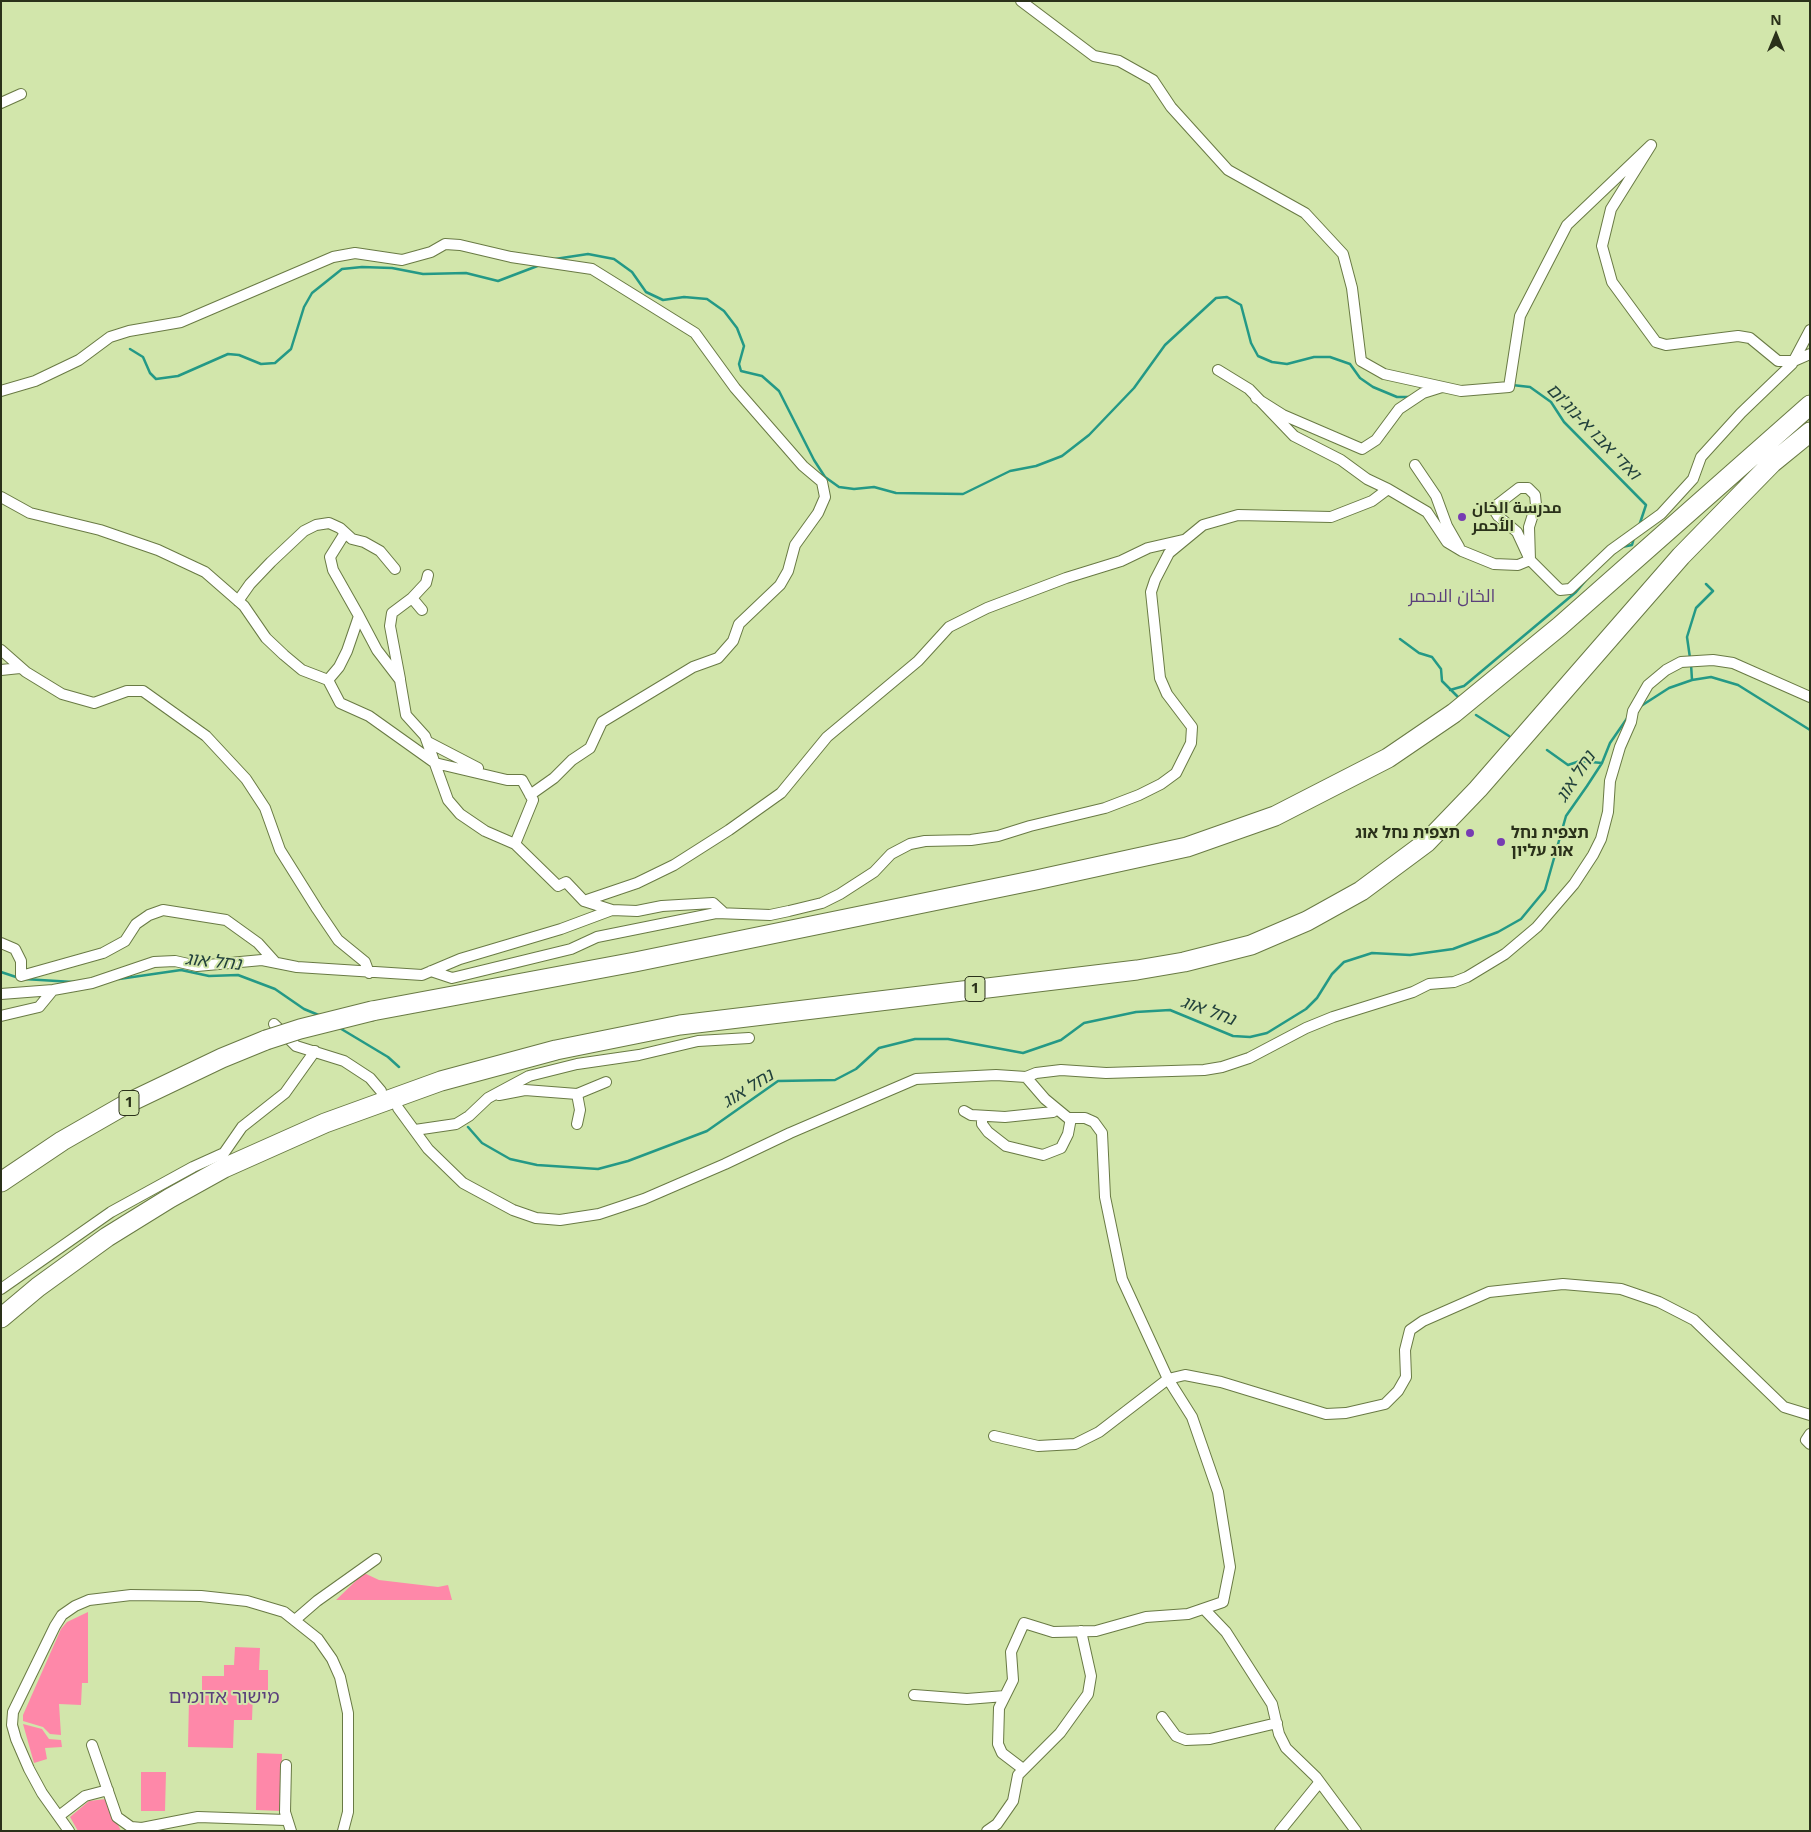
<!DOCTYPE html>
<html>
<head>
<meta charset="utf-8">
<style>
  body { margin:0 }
  #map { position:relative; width:1811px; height:1832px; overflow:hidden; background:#d2e6ab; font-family:"Noto Sans",sans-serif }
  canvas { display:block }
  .frame { position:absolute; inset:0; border:2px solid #2a311a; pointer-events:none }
  .north { position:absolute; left:1751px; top:10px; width:50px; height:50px; -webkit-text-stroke:4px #d2e6ab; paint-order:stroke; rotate:0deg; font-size:14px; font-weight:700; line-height:20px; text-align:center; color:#2a311a }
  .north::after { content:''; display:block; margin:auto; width:18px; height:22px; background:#2a311a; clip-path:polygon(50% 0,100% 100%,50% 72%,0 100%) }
</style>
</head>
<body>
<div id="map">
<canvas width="1811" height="1832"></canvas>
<div class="frame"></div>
<div class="north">N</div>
</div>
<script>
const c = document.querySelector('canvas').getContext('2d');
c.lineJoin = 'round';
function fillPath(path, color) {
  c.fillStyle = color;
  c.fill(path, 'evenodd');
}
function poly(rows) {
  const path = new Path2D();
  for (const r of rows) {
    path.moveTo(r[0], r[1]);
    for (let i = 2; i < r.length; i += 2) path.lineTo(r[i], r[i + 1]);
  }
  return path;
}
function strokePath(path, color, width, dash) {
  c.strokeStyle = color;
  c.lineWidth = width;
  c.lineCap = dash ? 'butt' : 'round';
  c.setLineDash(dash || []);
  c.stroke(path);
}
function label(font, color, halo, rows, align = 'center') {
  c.font = font + ' "Noto Sans",Cairo,"Noto Sans Hebrew",sans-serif';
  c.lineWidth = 4;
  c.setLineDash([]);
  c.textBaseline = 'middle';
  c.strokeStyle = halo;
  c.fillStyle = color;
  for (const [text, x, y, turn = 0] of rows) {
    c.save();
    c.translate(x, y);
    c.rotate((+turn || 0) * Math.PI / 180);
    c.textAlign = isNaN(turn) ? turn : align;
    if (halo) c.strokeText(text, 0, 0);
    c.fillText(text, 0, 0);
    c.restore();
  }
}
fillPath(poly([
  [364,1573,379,1580,438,1587,448,1585,452,1600,336,1600],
  [88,1612,88,1683,82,1683,81,1705,59,1704,61,1735,50,1734,43,1727,23,1721,23,1715,61,1629,67,1622],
  [235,1647,260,1648,259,1670,268,1670,268,1693,253,1693,252,1720,234,1720,233,1748,188,1747,189,1699,202,1699,202,1676,224,1676,224,1665,234,1665],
  [23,1724,42,1729,49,1739,61,1740,62,1747,45,1748,47,1759,34,1763],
  [257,1753,282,1754,281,1811,256,1810],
  [141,1772,166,1772,165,1811,141,1811],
  [106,1799,121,1831,78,1831,70,1817,89,1801]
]), '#fe88a9');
strokePath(poly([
  [555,259,588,254,614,259,632,272,646,292,663,300,684,297,707,299,724,311,737,328,744,346,739,364,741,371,762,376,779,391,814,460,825,477,839,487,854,489,874,487,896,493,963,494,1010,471,1036,466,1062,456,1089,435,1134,388,1165,345,1216,298,1227,297,1241,305,1251,343,1258,356,1272,362,1287,364,1314,357,1330,357,1350,364,1360,378,1373,387,1397,397,1410,397],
  [130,349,143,357,150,373,156,379,178,376,228,354,239,355,261,364,275,363,291,349,304,307,312,293,342,269,362,267,392,268,423,274,466,273,498,281,540,265],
  [1512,385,1530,387,1551,402,1564,422,1646,505,1639,526],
  [1622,547,1632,545,1634,538],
  [1400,639,1419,653,1432,657,1441,669,1442,681,1458,697],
  [1690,658,1687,637,1696,608,1713,591,1706,584],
  [1691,664,1692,680],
  [1450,690,1464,686,1576,592,1586,580],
  [1641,706,1669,688,1692,680,1711,677,1738,685,1810,730],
  [1476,715,1509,736],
  [1547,750,1568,765,1580,761,1602,763],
  [1,972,19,978],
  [24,979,73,982],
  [119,979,181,970,209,976,238,975,275,989,304,1009,321,1016],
  [338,1027,388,1057,399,1067],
  [468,1127,482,1143,510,1159,537,1165,598,1169,628,1161,707,1131,778,1081,835,1080,856,1069,879,1048,915,1039,948,1039,1023,1053,1061,1040,1084,1023,1136,1012,1170,1010,1233,1036,1250,1037,1267,1033,1306,1009,1317,998,1332,974,1344,962,1372,953,1410,955,1453,949,1498,932,1521,919,1545,890,1566,816,1587,786,1602,763,1610,743,1628,717]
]), '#249986', 2.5);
const street = poly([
  [1021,1,1094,56,1119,61,1153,80,1171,107,1228,170,1305,213,1343,254,1352,288,1361,361,1384,374,1461,391,1509,387,1520,316,1567,225,1651,145,1611,209,1602,246,1612,282,1656,342,1666,345,1738,336,1750,338,1778,361,1794,361,1810,354],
  [1,103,21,94],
  [1218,370,1249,389,1294,436,1341,460,1367,479,1388,489],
  [1,391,35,381,79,360,110,337,129,331,181,322,333,257,355,253,402,260,431,252,445,244,460,245,511,257,592,269,695,333,735,388,803,466,822,482,825,497,818,513,795,545,788,571,780,585,739,624,733,641,718,658,693,667,602,722,590,748,572,760,554,778,530,795],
  [1256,398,1283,415,1362,449,1376,440,1399,409,1423,393,1442,387],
  [1415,465,1436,496,1447,526,1459,547],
  [1,497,30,513,100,530,158,550,205,572,244,606,266,638,284,655,302,670,328,680,340,703,369,716,435,763,507,780,522,780,533,800,515,844,558,886,566,882,584,901,612,910],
  [412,598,422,610],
  [238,601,250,584,271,562,304,531,316,525,329,523,340,528,352,539,364,542,380,551,395,569],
  [359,616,377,650,400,680,406,715,425,736,448,800,460,814,485,831,515,844],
  [1,650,26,672,62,694,94,703,127,691,143,691,206,736,246,779,265,808,280,850,317,909,338,940,365,962,369,973],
  [1,670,20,668],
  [400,679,390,626,392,613,412,598,426,583,428,575],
  [328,680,339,667,347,651,359,616,333,570,330,557,345,533],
  [428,742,478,768],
  [584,901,637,883,674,865,729,830,781,793,827,737,918,661,949,627,987,608,1066,578,1121,561,1148,548,1183,540],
  [1,943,15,949,21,961,21,976,103,953,125,941,136,924,149,915,163,910,226,920,258,943,276,963],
  [431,971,452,978,571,949,597,937,716,913,770,915,789,911,822,903,840,894,874,872,891,854,910,844,925,841,971,840,998,836,1030,826,1105,808,1139,795,1161,784,1176,773,1191,743,1192,727,1167,694,1160,678,1151,592,1155,580,1169,553,1203,525,1238,515,1331,517,1372,501,1388,489,1427,512,1447,542,1462,551,1494,564,1518,565,1530,560,1529,527,1536,505,1535,495,1528,488,1519,488,1493,508,1498,516,1517,532,1530,560,1560,590,1570,589,1611,550,1661,514,1693,479,1701,457,1741,413,1792,364,1810,330],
  [1,994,53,990,92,983,154,962,175,961,197,966,262,960,297,967,422,975,460,959,561,929,612,910,637,911,662,906,713,903,724,913],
  [1,1016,39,1007,53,990],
  [274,1024,296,1046,344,1061,370,1078,381,1091],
  [1026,1077,1036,1073,1061,1070,1106,1073,1204,1070,1222,1067,1249,1058,1306,1028,1333,1017,1413,992,1429,984,1454,982,1467,977,1505,954,1537,927,1574,884,1593,855,1601,839,1608,812,1610,781,1620,747,1631,722,1633,711,1648,685,1666,670,1681,662,1713,660,1733,663,1810,697],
  [499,1095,525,1090,577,1094,606,1082],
  [398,1108,428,1149,463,1183,513,1210,536,1218,560,1220,599,1214,644,1199,725,1164,790,1133,916,1079,996,1075,1026,1077,1045,1099,1068,1118,1085,1118,1094,1122,1102,1133,1105,1197,1122,1279,1168,1379,1192,1417,1218,1492,1230,1567,1223,1602,1188,1614,1146,1617,1096,1631,1053,1632,1024,1623,1011,1652,1013,1680,999,1708,998,1744,1002,1753,1023,1769],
  [964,1111,971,1115,1005,1117,1053,1112,1057,1109],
  [982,1116,982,1124,988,1132,1006,1146,1043,1155,1061,1148,1068,1134,1071,1118],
  [577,1124,580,1110,577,1094],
  [415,1130,456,1124,469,1116,488,1098,529,1076,577,1064,639,1055,698,1041,749,1038],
  [1,1289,111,1212,193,1167,224,1153,242,1127,285,1093,315,1051],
  [1810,1434,1806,1440,1810,1444],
  [994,1436,1038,1446,1075,1444,1099,1432,1168,1379,1185,1375,1221,1382,1326,1414,1346,1413,1385,1404,1398,1391,1406,1377,1405,1350,1410,1330,1423,1321,1489,1292,1563,1284,1621,1289,1659,1302,1694,1320,1784,1407,1810,1415],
  [1204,1609,1226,1632,1272,1704,1279,1734,1286,1748,1316,1777,1356,1831],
  [295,1620,317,1601,376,1559],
  [914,1695,967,1699,1005,1696],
  [1162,1717,1176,1736,1186,1740,1210,1739,1277,1723],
  [92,1745,117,1817,131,1827,142,1828,198,1817,286,1820],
  [286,1765,285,1812,291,1831],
  [59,1816,85,1796,108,1790],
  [69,1831,42,1793,29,1769,16,1739,12,1725,13,1712,55,1626,62,1615,75,1606,89,1600,131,1595,201,1596,247,1601,284,1612,318,1639,332,1659,340,1677,348,1713,348,1812,343,1831],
  [987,1831,997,1824,1013,1801,1018,1775,1060,1733,1088,1694,1091,1676,1081,1631],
  [1280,1831,1319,1783]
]);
const highway = poly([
  [372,1011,635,962,1036,880,1187,847,1275,816,1388,758,1454,713,1560,626,1810,405],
  [1,1182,62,1141,130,1102,222,1058,266,1040],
  [1,1318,38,1287,107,1237,170,1198,224,1168,325,1123,441,1081,556,1050,680,1025,1137,970,1184,962,1251,945,1307,921,1361,891,1427,842,1478,789,1681,556,1772,463,1810,432]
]);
strokePath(street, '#697a44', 12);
strokePath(highway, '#697a44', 21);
strokePath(street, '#fff', 10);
strokePath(highway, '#fff', 19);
const highwayBridge = poly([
  [266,1040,300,1029,372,1011]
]);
strokePath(highwayBridge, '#697a44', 21, []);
strokePath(highwayBridge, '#fff', 19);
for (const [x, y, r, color] of [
  [1462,517,5,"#773cb2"],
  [1470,833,5,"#773cb2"],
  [1501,842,5,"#773cb2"]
]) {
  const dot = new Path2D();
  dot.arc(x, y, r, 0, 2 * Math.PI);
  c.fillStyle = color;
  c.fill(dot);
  strokePath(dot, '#d2e6ab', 2);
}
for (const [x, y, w] of [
  [975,989,20],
  [129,1103,20]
]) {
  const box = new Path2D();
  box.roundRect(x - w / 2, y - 12.5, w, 25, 4);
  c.fillStyle = '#d2e6ab';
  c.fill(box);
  strokePath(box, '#2a311a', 1);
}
label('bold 15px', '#2a311a', null, [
  ["1",975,989],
  ["1",129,1103]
]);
label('bold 16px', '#2a311a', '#d2e6ab', [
  ["مدرسة الخان",1472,508],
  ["الأحمر",1472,526],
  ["תצפית נחל אוג",1460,833,"right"],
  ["תצפית נחל",1511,833],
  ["אוג עליון",1511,851]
], 'left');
label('italic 18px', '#22413c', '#d2e6ab', [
  ["ואדי אבו א-נוג'ום",1593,432,46],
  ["נחל אוג",1576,777,-57],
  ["נחל אוג",213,962,6],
  ["נחל אוג",1208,1011,20],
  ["נחל אוג",748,1089,-32]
]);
label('18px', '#5a3f7b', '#d2e6ab', [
  ["الخان الاحمر",1452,597]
]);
label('19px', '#5a3f7b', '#d2e6ab', [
  ["מישור אדומים",224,1698]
]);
</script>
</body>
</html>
